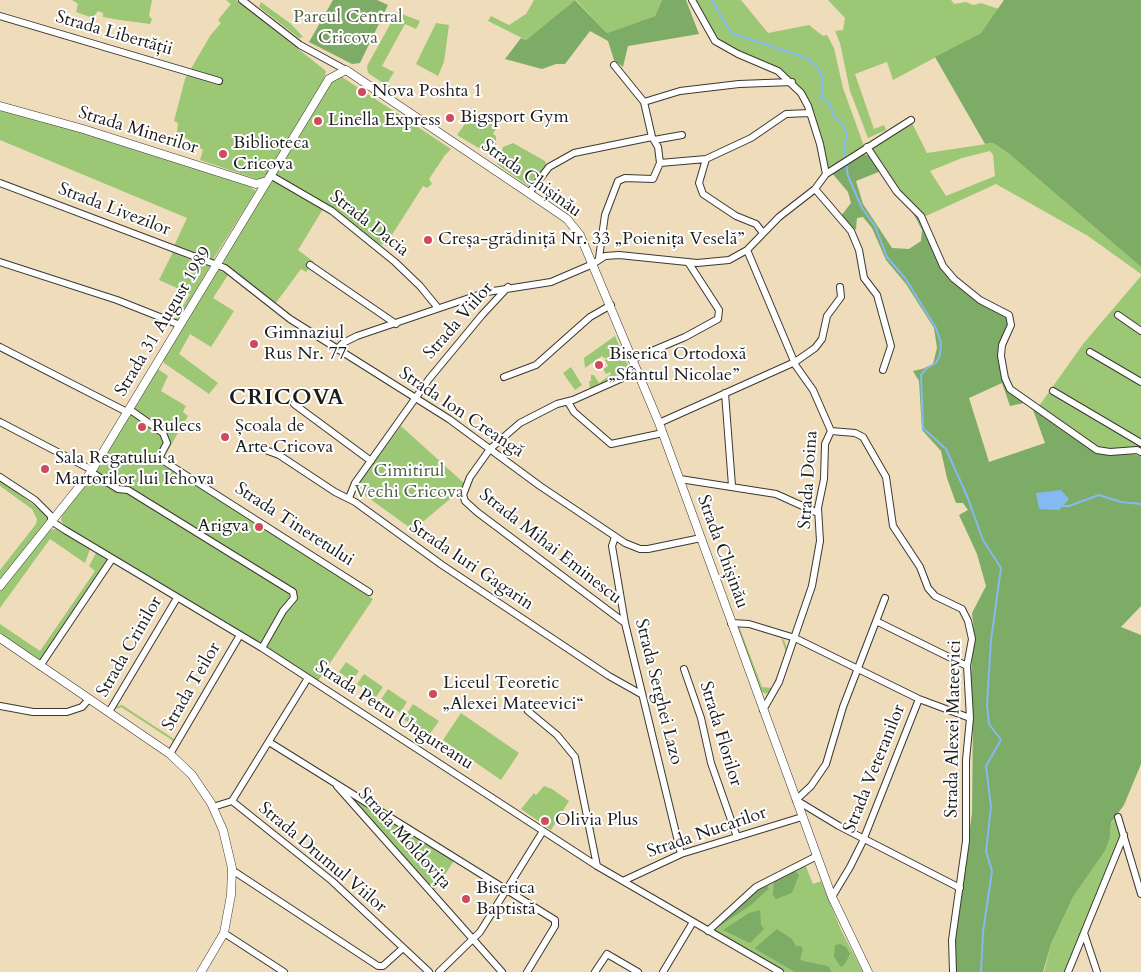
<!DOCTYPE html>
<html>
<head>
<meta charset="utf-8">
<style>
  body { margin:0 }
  canvas { display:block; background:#efdcba }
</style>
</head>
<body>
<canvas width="1141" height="972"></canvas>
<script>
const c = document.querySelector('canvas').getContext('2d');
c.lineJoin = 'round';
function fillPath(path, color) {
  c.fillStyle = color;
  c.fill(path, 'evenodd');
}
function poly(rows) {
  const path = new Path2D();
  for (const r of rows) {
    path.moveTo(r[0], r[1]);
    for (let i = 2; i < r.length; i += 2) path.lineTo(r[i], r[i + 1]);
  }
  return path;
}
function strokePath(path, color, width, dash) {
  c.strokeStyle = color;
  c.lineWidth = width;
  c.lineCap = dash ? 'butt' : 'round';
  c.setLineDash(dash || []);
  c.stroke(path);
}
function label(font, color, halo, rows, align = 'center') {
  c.font = font + ' Cardo,serif';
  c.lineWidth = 4;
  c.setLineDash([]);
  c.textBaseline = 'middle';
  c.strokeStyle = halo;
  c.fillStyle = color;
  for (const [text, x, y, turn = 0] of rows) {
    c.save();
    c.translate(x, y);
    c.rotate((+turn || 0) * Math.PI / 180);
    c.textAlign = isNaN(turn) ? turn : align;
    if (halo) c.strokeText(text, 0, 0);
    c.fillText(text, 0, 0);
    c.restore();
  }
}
fillPath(poly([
  [72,0,152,0,149,16,152,19,150,24,120,20,103,17,103,13,98,11,93,18,76,12,78,4],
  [226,0,236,0,326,71,324,80,262,181,200,160,203,150,177,132,178,123,174,121,185,79,210,36,221,23,218,20,231,4],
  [534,0,575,0,526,40,488,21,491,16,509,25,526,14],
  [576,0,662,0,655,16,607,33],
  [695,0,741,0,768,33,809,25,823,36,827,35,834,48,843,88,864,146,829,169,808,98,799,87,783,71,734,49,718,38,711,30],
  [828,0,951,0,954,4,966,2,973,5,981,3,999,9,981,33,893,80,887,62,855,74,874,129,884,125,886,130,868,138,850,91,840,43,835,31,843,30,845,18],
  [261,2,291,24,303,37,299,38,259,7],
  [397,12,420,21,416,29,405,24,382,66,394,72,387,84,393,88,391,92,389,87,368,73,367,66],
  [436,23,449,25,444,62,438,76,416,64],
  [339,75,451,149,445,155,429,179,432,184,427,188,423,186,392,235,389,233,382,245,375,242,332,209,276,174,330,82],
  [0,110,36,118,249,186,256,191,212,261,174,246,187,218,0,140],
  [475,115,481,116,496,128,493,134,496,136,496,146,492,156,457,135,470,117],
  [912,123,927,153,993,143,1008,153,1141,267,1141,274,1088,236,996,184,926,216,921,214,899,192,871,150,872,147],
  [990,151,993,155,995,176,946,196,930,171,962,158],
  [513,143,545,161,546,165,528,186,497,164,503,147],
  [274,179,323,209,298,250,314,262,306,272,301,269,275,304,224,263,224,259,271,181],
  [173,252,200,264,210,266,178,321,174,321,190,294,159,280],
  [219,270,228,275,213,298,234,311,211,347,190,334,179,354,218,383,209,394,164,363,163,359,216,271],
  [1141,276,1141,456,1109,454,1034,404,1039,406,1083,344],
  [615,336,630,370,590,389,589,381,591,381,591,375,594,375,599,383,611,374,610,372,606,374,603,369,608,366,605,360,608,358,604,358,602,356,585,368,584,358],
  [571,367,582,385,575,390,563,373],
  [158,369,168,376,161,391,186,406,183,412,188,416,164,457,238,505,242,512,373,599,316,684,64,526,61,520,62,515,92,478],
  [401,426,465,484,462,489,413,530,355,488],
  [0,480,47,515,47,521,0,580,0,570,36,524,37,519,32,509,0,486],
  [56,529,90,549,85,563,50,539,0,608,0,591,48,530],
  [96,553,107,560,41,661,0,634,0,624,40,651,95,571,89,566],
  [739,626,762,687,772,688,786,652,781,638,784,640,789,653,773,689,766,694,760,691,737,630],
  [346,662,359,671,352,681,339,672],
  [364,674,383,687,376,697,357,684],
  [388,689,407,702,400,713,381,699],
  [413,704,439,721,429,735,403,719],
  [122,705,174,739,174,745,172,740,121,707,117,709,116,707],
  [461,713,519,753,501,780,443,740],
  [544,786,552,789,569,801,551,830,521,809,534,793,536,795],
  [349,794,455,859,435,890,348,795],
  [1115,818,1120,835,1066,972,1044,972,1051,944,1073,897,1105,851,1110,838,1111,824],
  [805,864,813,884,821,881,841,930,863,972,785,972,711,930,754,889]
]), '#9cc875');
fillPath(poly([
  [333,0,377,0,388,5,360,63,352,64,309,42],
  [575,0,607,33,655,16,662,0,686,0,699,34,628,46,623,67,614,60,608,41,590,31,565,64,556,64,542,69,505,59,521,38,526,40],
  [1004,0,1141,0,1141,267,1008,153,993,143,985,144,935,57,981,33],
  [864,154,869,156,881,171,856,181,863,204,892,248,909,249,921,241,922,230,912,211,920,218,953,280,1006,315,1009,325,999,355,1015,396,1024,403,1010,406,1002,383,969,398,989,462,1045,443,1032,407,1091,449,1141,456,1141,606,1121,627,1141,635,1141,764,1124,805,1111,823,1110,838,1105,851,1073,897,1051,944,1043,972,956,972,955,939,972,813,973,717,971,676,974,632,972,613,986,586,977,554,959,515,968,510,963,503,956,503,947,478,941,451,922,430,919,381,913,371,922,369,933,364,937,348,934,328,906,284,886,260,872,228,863,217,857,218,856,229,853,230,841,216,851,203,848,192,832,173],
  [795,871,799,875,792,893,776,899,773,895,774,881],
  [766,884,769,889,765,892,751,905,718,927,753,892],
  [760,910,761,925,764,929,750,943,723,930,749,913],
  [777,929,792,939,796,946,801,946,803,949,800,959,803,961,828,966,832,972,795,972,757,950,755,948],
  [840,944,846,947,850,954,845,964,841,967,834,957,835,945]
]), '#7dac66');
fillPath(poly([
  [1061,490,1069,499,1059,510,1039,509,1036,493]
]), '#84b9f2');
strokePath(poly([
  [712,0,731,33,807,58,818,68,823,79,821,98,829,102,834,117,843,124,847,135,844,145,846,159],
  [846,164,848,176,862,208,875,226,887,257,905,278,936,328,941,343,940,355,936,363,926,369,921,375,923,428,946,449,967,496,983,540,1001,568,991,640,987,705,989,724,1001,740,986,766,991,807,986,851,992,871,983,932,981,972],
  [1063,506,1069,506,1099,495,1121,502,1141,504]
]), '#84b9f2', 2);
const minor = poly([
  [242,0,300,45,346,70],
  [692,0,715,41,738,54,778,71,801,93,808,106,820,144,826,174],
  [0,16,219,81],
  [644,102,680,91,739,84,792,82],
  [654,140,682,135],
  [867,147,897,192,921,216,943,266,954,279,980,300,1009,315,1011,325,1002,345,1001,356,1005,378,1010,389,1097,450,1110,452,1137,450,1141,452],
  [706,159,699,183,703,194,736,216,756,224,763,233],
  [660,163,706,159,751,138,786,114,810,113],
  [270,175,332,211,395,262,420,286,438,308],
  [0,183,225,268,290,319,449,419,540,486,625,543,640,549,648,549,701,538],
  [815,189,851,231,859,250,864,278,877,295,891,346,883,370],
  [529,193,549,167,574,153,652,137],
  [747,250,796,366,813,390,831,431],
  [599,258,605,215,618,181,625,178,653,179,660,163,658,147,652,137,644,102,614,65],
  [0,262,117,300,180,325],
  [310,265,396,324],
  [1118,315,1141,331],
  [0,347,127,412],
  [336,350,343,343,357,336,487,292,551,282,593,264,605,256,619,255,697,263,729,260,747,250,779,217,815,189,826,174,911,120],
  [1090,352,1141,382],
  [633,359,685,337,718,319,719,310,688,262],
  [504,377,536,365,590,317,611,305],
  [1053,391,1141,443],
  [725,393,732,486],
  [568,402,574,412,611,444,663,433],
  [294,404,371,461],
  [129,409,163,433,167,443,159,458,369,592],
  [0,422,92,470],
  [659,423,795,362,815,348,822,339,827,316,841,297,840,287],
  [831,431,855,433,863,437,886,477,893,526,920,567,928,588,935,596,962,609,968,621,972,639,967,666,970,718,966,760,966,841,952,940,953,972],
  [260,448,279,455,335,492,355,502,442,565,609,676,641,694],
  [91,472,118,489,128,490,293,592,294,598,283,611,262,648],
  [0,477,35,500,51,516,51,521,65,530,262,648,597,866,780,972],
  [680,479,776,494,818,513],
  [349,498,355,483,429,379,482,315,508,287],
  [615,537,612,546,625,623,681,854],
  [885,598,843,707,826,764,811,786,796,800,839,826,960,888],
  [876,621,967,666],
  [625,623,477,512,465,501,463,495,470,477,490,449,520,423,557,404,573,400,638,371],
  [731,623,749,624,795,638,919,699,970,718],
  [40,666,112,559],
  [684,669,701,718,711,763,737,837],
  [0,706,33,712,67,712,82,707,89,699],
  [763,710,779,682,812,586,820,541,818,508,824,479,825,444,831,431],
  [528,711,557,735,575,757,597,866],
  [109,712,177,598],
  [269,742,555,920,555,926,527,972],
  [170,754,240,635],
  [337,786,502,972],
  [232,801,332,881,429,972],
  [232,801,308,678],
  [213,807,232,801],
  [1118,817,1141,894],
  [232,870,378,966,383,966,403,948],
  [623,881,681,854,802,817],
  [832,897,850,867,862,843,919,699],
  [708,931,756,887,817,856],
  [224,933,284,972],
  [1084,933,1097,972],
  [439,972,480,932,543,831],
  [595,972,607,954,638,972],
  [663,972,693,922],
  [1068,972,1124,835]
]);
const tertiary = poly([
  [0,106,83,129,256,184,267,181],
  [0,586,91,472,329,79,346,70,551,208,567,219,580,235,659,423,832,897,868,972],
  [0,638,170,754,192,775,211,803,223,830,232,868,231,895,224,933,201,972]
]);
strokePath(minor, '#3c3934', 8);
strokePath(tertiary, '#3c3934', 9);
strokePath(minor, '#fff', 6);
strokePath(tertiary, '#fff', 8);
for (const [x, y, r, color] of [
  [362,92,5,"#d1495b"],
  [450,118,5,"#d1495b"],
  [318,121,5,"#d1495b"],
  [223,154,5,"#d1495b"],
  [428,240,5,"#d1495b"],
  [254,344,5,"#d1495b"],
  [599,365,5,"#d1495b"],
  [142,427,5,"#d1495b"],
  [225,437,5,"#d1495b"],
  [45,469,5,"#d1495b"],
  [259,527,5,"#d1495b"],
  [433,694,5,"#d1495b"],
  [545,821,5,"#d1495b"],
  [466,899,5,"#d1495b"]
]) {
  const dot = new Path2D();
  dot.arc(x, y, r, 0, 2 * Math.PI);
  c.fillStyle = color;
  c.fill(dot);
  strokePath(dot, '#fff', 2);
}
label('18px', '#4f6140', '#fff', [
  ["Parcul Central",348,18],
  ["Cricova",348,39],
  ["Cimitirul",409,472],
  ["Vechi Cricova",409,493]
]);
label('18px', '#1c1c1c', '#fff', [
  ["Strada Libertății",114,34,16],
  ["Strada Minerilor",138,131,17],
  ["Strada Chișinău",531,179,36],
  ["Strada Livezilor",114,210,21],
  ["Strada Dacia",369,224,38],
  ["Strada Viilor",459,321,-49],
  ["Strada 31 August 1989",164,322,-59],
  ["Strada Ion Creangă",461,413,34],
  ["Strada Doina",809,480,-86],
  ["Strada Tineretului",294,525,33],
  ["Strada Mihai Eminescu",550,547,38],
  ["Strada Chișinău",722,552,70],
  ["Strada Iuri Gagarin",471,566,34],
  ["Strada Crinilor",130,647,-60],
  ["Strada Teilor",192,687,-60],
  ["Strada Serghei Lazo",658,692,76],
  ["Strada Petru Ungureanu",394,716,33],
  ["Strada Alexei Mateevici",954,729,-89],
  ["Strada Florilor",720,734,73],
  ["Strada Veteranilor",875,769,-68],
  ["Strada Nucarilor",707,833,-19],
  ["Strada Moldovița",404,839,48],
  ["Strada Drumul Viilor",322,858,40]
]);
label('18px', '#1c1c1c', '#fff', [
  ["Nova Poshta 1",372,92],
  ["Bigsport Gym",460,118],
  ["Linella Express",328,121],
  ["Biblioteca",233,144],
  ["Cricova",233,165],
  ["Creșa-grădiniță Nr. 33 „Poienița Veselă”",438,240],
  ["Gimnaziul",264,334],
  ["Rus Nr. 77",264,355],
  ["Biserica Ortodoxă",609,355],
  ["„Sfântul Nicolae”",609,376],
  ["Rulecs",152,427],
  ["Școala de",235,427],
  ["Arte Cricova",235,448],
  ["Sala Regatului a",55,459],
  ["Martorilor lui Iehova",55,480],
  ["Arigva",249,527,"right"],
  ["Liceul Teoretic",443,684],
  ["„Alexei Mateevici“",443,705],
  ["Olivia Plus",555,821],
  ["Biserica",476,889],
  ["Baptistă",476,910]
], 'left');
c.letterSpacing = '1px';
label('bold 22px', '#1c1c1c', '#fff', [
  ["CRICOVA",287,399]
]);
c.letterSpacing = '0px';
</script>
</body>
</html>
